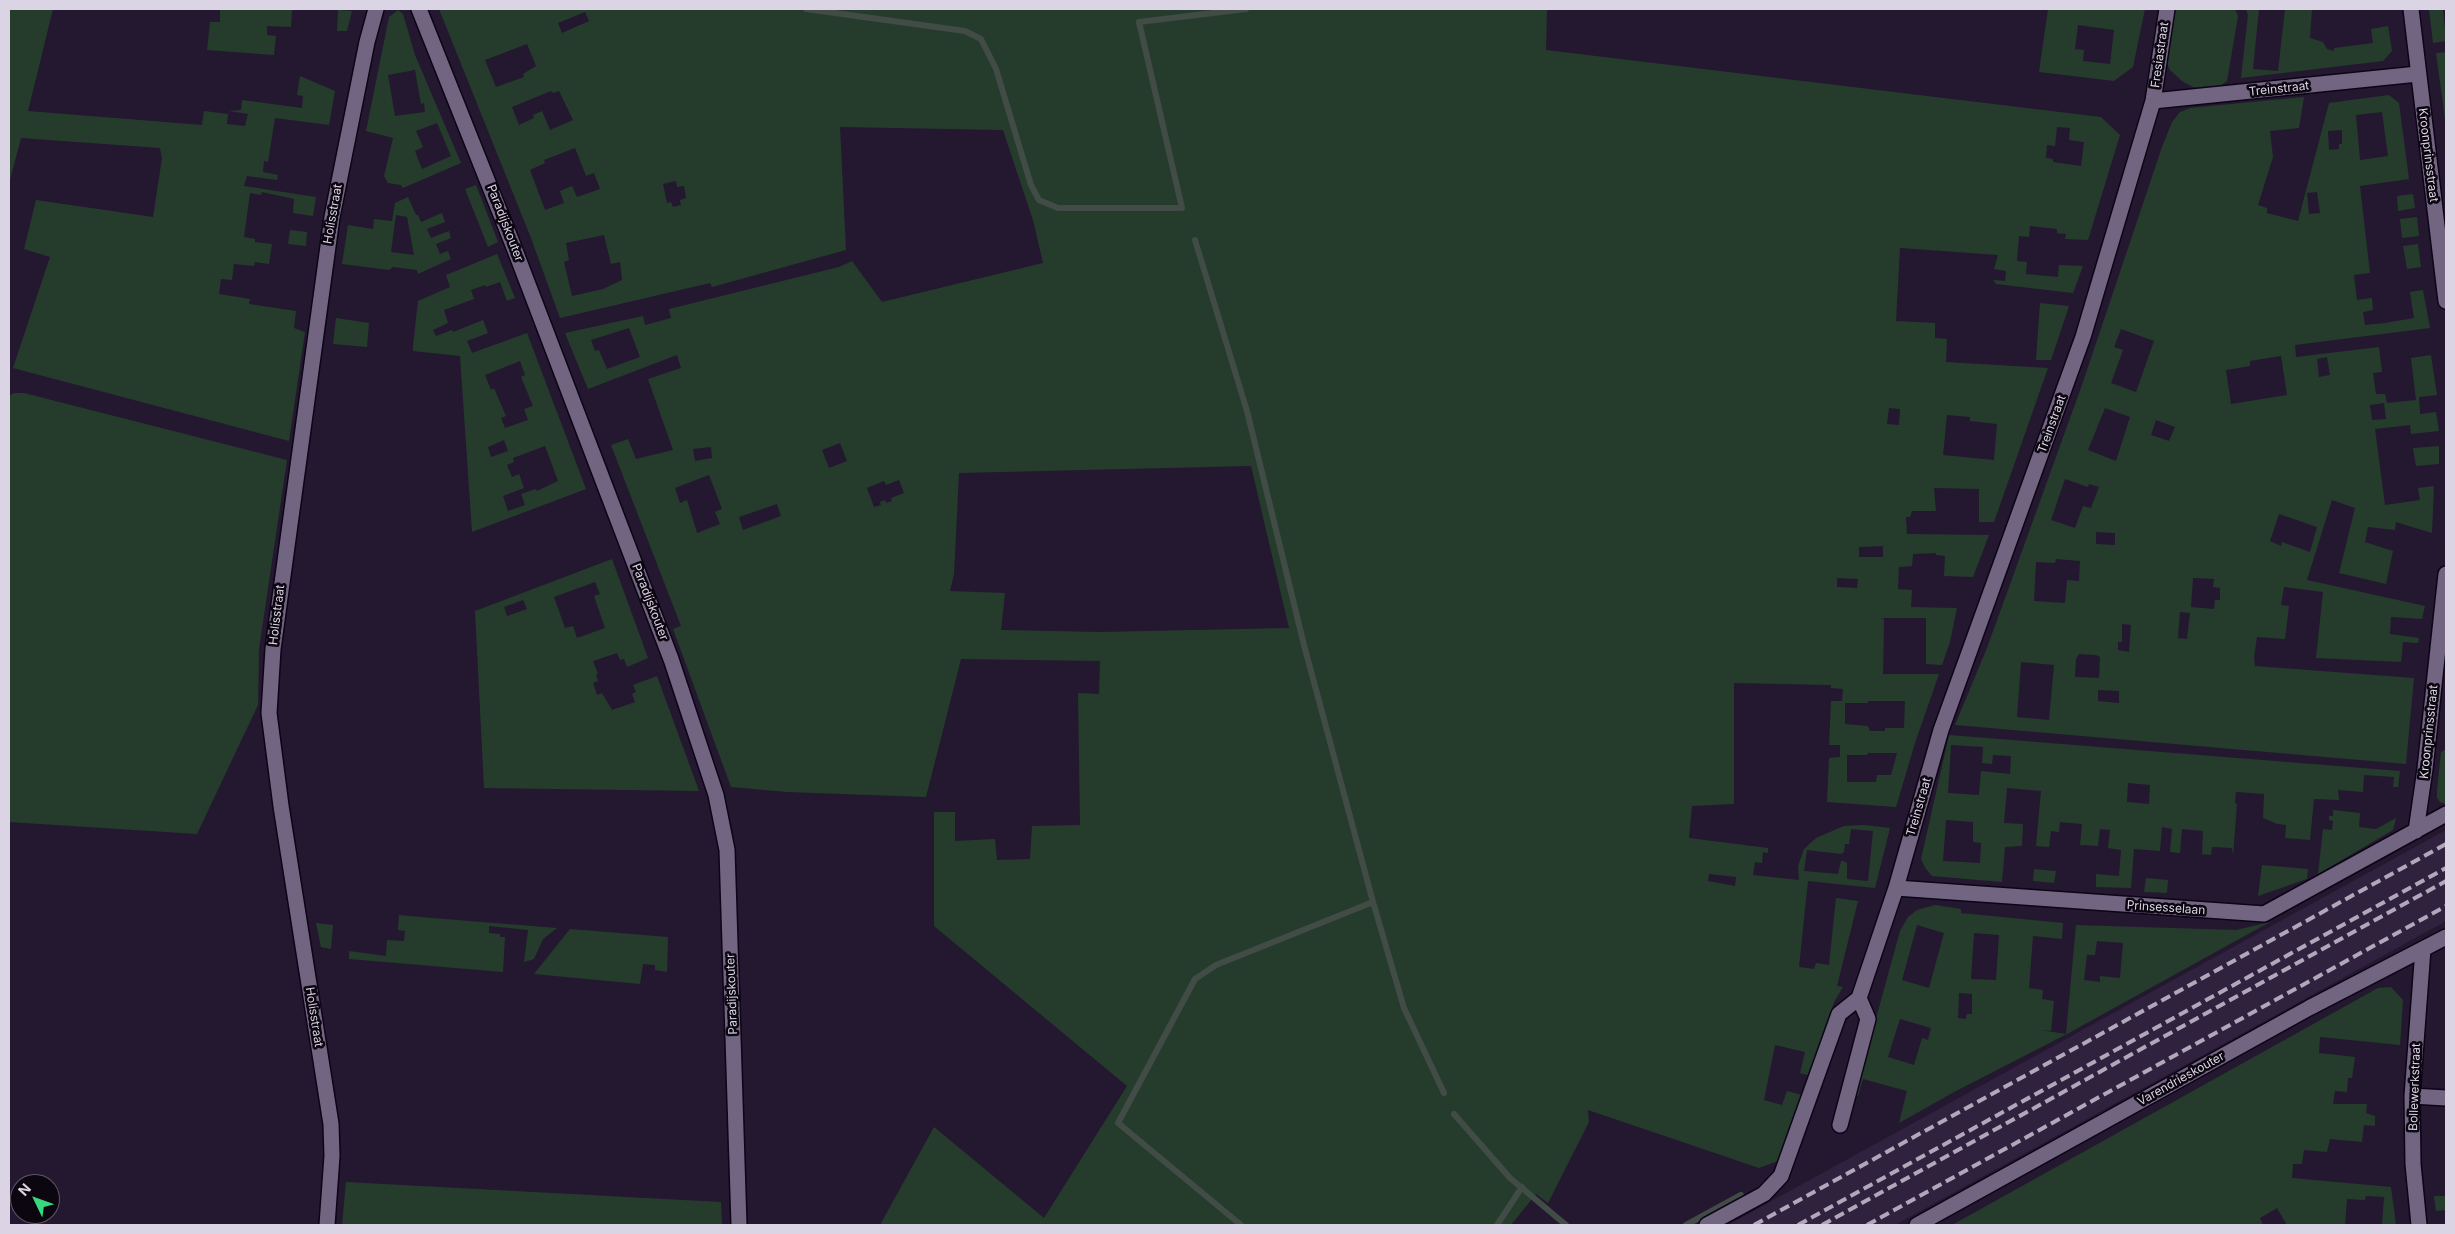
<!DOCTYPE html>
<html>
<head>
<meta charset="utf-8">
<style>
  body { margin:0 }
  #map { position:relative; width:2455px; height:1234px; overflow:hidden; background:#241830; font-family:Inter,sans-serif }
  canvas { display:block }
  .frame { position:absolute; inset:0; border:10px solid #dbd4e4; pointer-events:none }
  .north { position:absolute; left:10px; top:1174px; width:50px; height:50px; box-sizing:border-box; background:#0b0610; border:1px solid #5e5865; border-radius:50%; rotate:312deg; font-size:14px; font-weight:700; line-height:20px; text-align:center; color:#dbd4e4 }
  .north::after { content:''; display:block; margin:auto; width:18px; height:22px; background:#39d87f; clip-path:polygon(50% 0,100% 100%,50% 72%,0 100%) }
</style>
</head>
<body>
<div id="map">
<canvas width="2455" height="1234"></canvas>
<div class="frame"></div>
<div class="north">N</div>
</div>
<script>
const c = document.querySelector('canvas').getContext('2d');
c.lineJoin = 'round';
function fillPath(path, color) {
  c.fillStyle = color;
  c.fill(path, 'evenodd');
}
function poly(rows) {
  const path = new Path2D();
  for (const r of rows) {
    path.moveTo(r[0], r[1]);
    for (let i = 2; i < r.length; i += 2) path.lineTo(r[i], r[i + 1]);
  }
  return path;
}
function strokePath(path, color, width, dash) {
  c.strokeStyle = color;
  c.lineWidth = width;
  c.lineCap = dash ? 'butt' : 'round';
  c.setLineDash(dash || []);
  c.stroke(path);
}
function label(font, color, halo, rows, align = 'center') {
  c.font = font + ' Inter,sans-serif';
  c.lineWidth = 5;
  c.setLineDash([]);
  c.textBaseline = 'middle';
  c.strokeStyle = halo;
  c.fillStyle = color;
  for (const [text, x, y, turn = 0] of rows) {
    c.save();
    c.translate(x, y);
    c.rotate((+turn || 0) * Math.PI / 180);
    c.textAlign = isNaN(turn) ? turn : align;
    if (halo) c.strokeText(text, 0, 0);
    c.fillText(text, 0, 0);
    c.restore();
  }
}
fillPath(poly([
  [2446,830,2446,921,1895,1225,1728,1225]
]), '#30223e');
fillPath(poly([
  [9,9,53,9,28,111,202,125,204,111,228,114,227,124,245,126,248,114,229,111,241,110,242,100,302,108,303,96,297,95,300,76,335,91,329,125,275,118,268,162,264,161,263,172,278,175,277,180,247,176,244,186,316,197,313,216,293,213,294,199,262,192,261,195,250,193,244,237,255,239,255,242,272,244,269,264,255,262,254,266,234,264,232,280,221,279,219,294,250,299,249,304,296,311,294,328,305,332,289,441,13,368,50,257,24,249,36,200,153,217,162,158,160,148,21,138,9,184],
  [220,9,292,9,291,27,267,26,267,35,276,36,274,55,207,50,210,22,220,22],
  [439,9,1547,9,1546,50,2101,117,2120,135,2088,240,2065,239,2066,234,2057,233,2057,229,2030,226,2029,237,2019,236,2017,261,2027,262,2026,274,2058,277,2059,265,2083,266,2073,293,1996,284,1993,280,2005,281,2006,271,1994,269,1998,255,1900,248,1896,321,1935,323,1935,338,1947,339,1946,362,2048,368,1994,522,1979,522,1979,489,1934,488,1936,511,1912,511,1910,517,1906,517,1907,534,1989,535,1973,577,1944,576,1945,556,1936,555,1936,553,1913,554,1912,566,1899,567,1898,589,1912,590,1911,607,1957,608,1950,642,1942,665,1926,664,1926,618,1881,618,1884,619,1883,674,1939,674,1915,743,1896,807,1827,802,1829,758,1840,757,1840,745,1829,745,1831,701,1842,701,1843,689,1831,688,1831,685,1734,683,1734,804,1692,806,1689,838,1768,848,1768,853,1763,852,1762,863,1755,862,1753,875,1799,880,1798,866,1804,849,1816,838,1844,826,1864,825,1890,828,1875,888,1808,881,1799,967,1814,969,1816,963,1829,965,1836,898,1858,901,1837,986,1843,987,1834,1002,1811,1076,1800,1073,1805,1052,1775,1045,1764,1100,1782,1105,1787,1091,1802,1095,1778,1161,1759,1168,1588,1110,1589,1122,1548,1203,1536,1194,1511,1225,880,1225,934,1127,1044,1218,1127,1086,934,926,934,812,955,812,955,841,995,839,997,860,1030,859,1032,826,1080,825,1078,693,1099,694,1100,661,961,659,926,797,787,792,731,787,673,629,681,626,611,445,628,439,636,459,673,450,648,379,681,368,677,355,588,389,565,333,643,316,645,325,671,318,669,309,839,267,852,261,882,302,1043,263,1033,220,1003,130,840,127,846,250,712,287,710,283,560,318,531,238],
  [585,12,589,21,562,33,558,23],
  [527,44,536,66,523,74,524,77,496,87,485,60],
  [551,91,553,93,559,91,573,120,550,130,542,111,533,115,534,118,519,125,512,107],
  [2057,127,2070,128,2069,140,2084,142,2081,166,2053,162,2053,159,2046,158,2047,145,2055,146],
  [575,148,586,176,594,173,600,189,577,197,572,186,560,191,564,203,545,210,530,170,545,163,544,160],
  [676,181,677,187,684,186,686,198,680,200,681,205,673,207,671,202,667,203,663,184],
  [604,235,611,264,620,262,622,280,603,289,572,296,564,262,569,260,566,243],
  [629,328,640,357,607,369,599,350,595,351,591,340],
  [1889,408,1900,409,1899,425,1887,424],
  [1947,415,1970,417,1970,421,1997,424,1994,460,1943,455],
  [840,443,847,461,829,468,822,450],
  [711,447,712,458,695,461,693,449],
  [1251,466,1289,628,1100,632,1001,630,1005,593,950,591,954,574,959,473],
  [709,475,722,509,715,512,720,524,697,533,687,500,680,503,675,488],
  [899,480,904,493,891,498,892,501,886,503,885,500,880,502,881,505,874,507,867,488,884,481,886,485],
  [777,504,781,516,743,530,739,517],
  [1883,546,1883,557,1859,557,1859,547],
  [1837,578,1858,579,1857,588,1837,587],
  [1868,701,1905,701,1904,728,1885,728,1885,731,1870,731,1868,726,1845,724,1845,703,1868,703],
  [1868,753,1897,753,1891,775,1877,775,1876,782,1847,782,1847,755,1867,755],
  [1851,829,1873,831,1868,881,1847,879,1847,863,1843,861,1841,861,1838,874,1804,871,1807,850,1841,854,1844,852,1845,844,1849,844],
  [1709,874,1736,877,1735,886,1708,881],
  [2048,9,2145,9,2133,67,2114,81,2039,72],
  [2078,25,2114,30,2110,64,2083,61,2084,50,2075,49],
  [2172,9,2235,9,2238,16,2227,81,2220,86,2204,89,2193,87,2182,81,2170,70,2166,62],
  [2246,9,2259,9,2253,69,2278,71,2285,9,2312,9,2310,38,2323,42,2327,49,2334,51,2334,48,2373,43,2371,29,2388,26,2392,51,2383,61,2241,78,2248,15],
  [2429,9,2443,9,2446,41,2433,43],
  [338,10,352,11,347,31,337,31],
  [398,10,403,14,415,55,461,163,403,188,401,185,388,183,384,176,393,138,366,131,389,17],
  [415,70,421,104,424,103,425,112,395,116,388,75],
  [437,123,451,156,422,169,415,151,423,147,416,131],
  [2446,52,2446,119,2445,119,2436,53],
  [2389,95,2399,103,2409,179,2360,186,2370,273,2354,275,2357,300,2372,298,2373,310,2363,312,2365,325,2385,323,2414,318,2410,292,2423,290,2430,328,2295,345,2296,357,2379,347,2382,372,2373,373,2376,394,2385,394,2387,403,2416,400,2411,358,2431,355,2437,395,2419,397,2420,414,2436,412,2439,431,2411,434,2410,425,2375,429,2385,505,2420,500,2418,488,2434,486,2432,533,2396,522,2395,530,2368,527,2365,542,2393,551,2386,584,2339,573,2355,508,2332,500,2307,580,2425,606,2422,619,2391,617,2390,634,2419,638,2418,643,2403,642,2401,662,2316,658,2323,592,2284,587,2281,605,2289,606,2285,639,2257,637,2254,657,2255,666,2414,678,2406,764,1955,725,1987,648,2082,385,2162,147,2172,122,2180,112,2190,108,2304,97,2299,128,2270,131,2273,157,2258,205,2267,208,2267,213,2298,221,2329,103],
  [2382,112,2388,156,2360,160,2356,115],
  [2342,130,2342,144,2339,144,2339,149,2329,150,2328,131],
  [2317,192,2320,213,2309,214,2307,193],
  [2121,329,2154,341,2136,392,2111,383,2123,350,2114,347],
  [2281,356,2287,395,2231,404,2226,370,2250,366,2250,361],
  [2327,357,2330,375,2319,377,2317,359],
  [2384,403,2386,419,2372,420,2370,405],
  [2105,408,2130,417,2116,461,2088,450],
  [2156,420,2175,427,2169,441,2151,435],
  [2065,479,2088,487,2089,484,2099,487,2091,508,2083,506,2075,528,2051,520],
  [2279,514,2317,527,2310,552,2282,542,2281,546,2270,541],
  [2096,532,2115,533,2115,545,2096,544],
  [2056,559,2080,561,2079,581,2067,580,2065,603,2034,601,2036,562,2055,563],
  [2193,578,2214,579,2213,587,2220,588,2220,600,2215,600,2214,609,2191,607],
  [2180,612,2190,613,2187,639,2178,638],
  [2122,624,2131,625,2129,652,2118,650,2118,642,2122,642],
  [2079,654,2096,655,2100,657,2099,678,2075,677,2076,659],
  [2021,662,2054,665,2049,720,2017,717],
  [2098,690,2119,691,2119,703,2098,701],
  [476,185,498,242,488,247,465,189],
  [2413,194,2415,208,2398,211,2397,196],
  [408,197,416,215,418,215,421,222,442,213,445,222,427,229,431,238,449,231,451,238,436,244,440,254,448,251,451,259,418,274,417,270,393,267,389,270,342,264,348,225,373,229,374,219,392,221,395,203],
  [396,215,407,217,414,255,391,252],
  [2417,217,2419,236,2402,238,2400,219],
  [290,230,307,232,306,246,288,244],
  [2418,244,2421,267,2407,269,2403,246],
  [497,254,515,298,507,301,500,282,486,287,485,285,471,290,474,299,444,310,448,323,433,330,436,336,452,330,453,332,483,320,488,333,467,341,472,353,527,333,586,489,472,532,460,356,413,351,413,346,418,301,450,287,446,275],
  [520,361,525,375,521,377,533,406,524,409,528,420,505,428,501,418,506,416,494,388,491,390,485,375],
  [504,440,508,451,491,457,488,447],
  [545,446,558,481,537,491,536,489,521,494,525,505,508,511,503,496,524,488,519,474,512,477,507,465,514,462,513,458],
  [2040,303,2069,306,2051,360,2036,360],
  [336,318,369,323,367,347,333,344],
  [14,393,24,393,287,460,259,649,258,705,197,834,9,822,9,396],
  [2439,446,2439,464,2416,466,2413,448],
  [612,559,648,658,627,667,624,659,620,660,617,653,593,661,598,674,596,675,598,681,593,683,597,695,602,693,612,710,635,702,632,694,636,692,633,685,657,676,699,791,484,788,475,611],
  [595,582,600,594,594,596,605,628,577,638,573,626,565,628,554,597],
  [523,600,527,609,507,616,504,607],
  [1949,735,2400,771,2398,787,2393,787,2394,777,2364,775,2363,792,2338,790,2339,800,2314,799,2310,840,2285,838,2286,825,2277,824,2263,818,2264,794,2236,792,2235,803,2237,804,2233,856,2232,848,2212,847,2211,855,2202,854,2203,831,2182,829,2180,853,2170,852,2172,829,2162,827,2160,851,2134,849,2131,888,2096,887,2096,874,2119,876,2121,850,2108,848,2110,830,2100,829,2098,846,2080,845,2082,824,2060,822,2059,832,2051,831,2049,847,2036,846,2041,791,2007,788,2004,823,2023,824,2022,846,2005,847,2002,882,1932,876,1926,869,1921,859],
  [1951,745,1983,747,1982,763,1992,764,1993,755,2011,756,2010,774,1981,771,1979,795,1948,793],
  [2128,783,2150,785,2149,804,2127,802],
  [1946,820,1973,822,1973,842,1981,843,1980,863,1943,861],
  [2446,749,2446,804,2440,802,2437,798,2437,790,2441,752],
  [2333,810,2360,813,2359,827,2376,829,2396,818,2393,830,2318,874,2323,829,2332,830,2333,821,2329,820,2329,816,2333,816],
  [2262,865,2308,869,2307,879,2258,896],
  [2034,869,2056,871,2054,883,2033,881],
  [2146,878,2168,880,2167,893,2144,892],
  [1935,905,1961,909,1961,913,2063,923,2062,939,2033,936,2029,988,2043,990,2042,999,2054,1001,2051,1031,2040,1030,2066,1034,2076,925,2236,930,2270,922,2067,1034,1956,1091,1899,1123,1907,1091,1863,1079,1858,1096,1855,1095,1900,931,1908,917,1917,910],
  [1917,925,1944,933,1929,988,1902,980],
  [1974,933,1999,935,1996,980,1971,979],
  [2097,941,2123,943,2120,978,2100,976,2100,982,2084,980,2087,955,2095,955],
  [1959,993,1972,994,1972,1014,1967,1014,1966,1019,1958,1018],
  [1900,1019,1931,1028,1928,1040,1922,1038,1914,1065,1888,1057],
  [399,915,432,918,557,928,543,939,534,959,524,962,528,930,489,926,489,933,500,934,500,937,505,937,503,972,349,959,349,951,386,956,387,940,404,941,405,931,398,930],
  [316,923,333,925,331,949,321,947],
  [570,929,668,937,667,972,655,970,655,965,643,964,640,984,534,974],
  [2391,987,2403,1000,2400,1045,2320,1037,2319,1053,2355,1057,2352,1078,2348,1078,2347,1092,2335,1091,2333,1104,2367,1104,2366,1113,2375,1116,2375,1126,2364,1125,2362,1142,2330,1139,2327,1152,2304,1150,2302,1164,2293,1164,2292,1178,2391,1187,2396,1225,2382,1225,2384,1197,2366,1196,2365,1200,2347,1199,2345,1225,2287,1225,2277,1208,2260,1218,2263,1225,1952,1225,2378,988],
  [346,1182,721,1202,722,1225,342,1225],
  [2434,1196,2446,1196,2446,1210,2436,1211]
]), '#253c2c');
strokePath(poly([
  [806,9,965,31,981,39,996,69,1031,185,1039,200,1058,208,1182,208,1139,22,1246,9],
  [1195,240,1247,411,1304,645,1373,902,1216,965,1195,979,1118,1123,1241,1225],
  [1373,902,1404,1008,1444,1093],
  [1454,1114,1510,1178,1566,1225],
  [1497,1225,1522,1187],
  [1686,1225,1741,1195]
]), '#424c47', 6);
const minor = poly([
  [419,9,513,245,671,659,716,795,727,850,739,1225],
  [2411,9,2446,301],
  [2153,101,2418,74],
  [2416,831,2425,769,2446,574],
  [1896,888,2264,914,2446,814],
  [2412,1096,2446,1098],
  [1840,1125,1868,1019,1859,998],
  [327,1225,332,1156,331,1124,281,806,269,713,273,649,332,217,367,42,376,9],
  [1707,1225,1764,1194,1781,1176,1839,1014,1859,998,1896,888,1941,730,2083,337,2153,101,2167,9],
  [1917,1225,2309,1008,2446,937],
  [2419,1225,2413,1164,2412,1096,2423,949]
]);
strokePath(minor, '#0d0417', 18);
strokePath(minor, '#726581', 15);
strokePath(poly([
  [1754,1225,2446,844],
  [1798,1225,2446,868],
  [1822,1225,2446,881],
  [1867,1225,2446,906]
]), '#b0a8ba', 4, [10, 5]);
label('12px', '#dbd4e4', '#0b0610', [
  ["Fresiastraat",2160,55,-82],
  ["Treinstraat",2279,89,-6],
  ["Kroonprinsstraat",2428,155,83],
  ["Holisstraat",333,214,-80],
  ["Paradijskouter",505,223,69],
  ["Treinstraat",2052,424,-70],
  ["Paradijskouter",650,602,69],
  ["Holisstraat",277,615,-83],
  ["Kroonprinsstraat",2429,732,-84],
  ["Treinstraat",1919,807,-74],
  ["Prinsesselaan",2166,908,4],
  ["Paradijskouter",732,994,-92],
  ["Holisstraat",314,1017,81],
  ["Varendrieskouter",2181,1079,-29],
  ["Bollewerkstraat",2415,1087,-88]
]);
</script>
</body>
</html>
